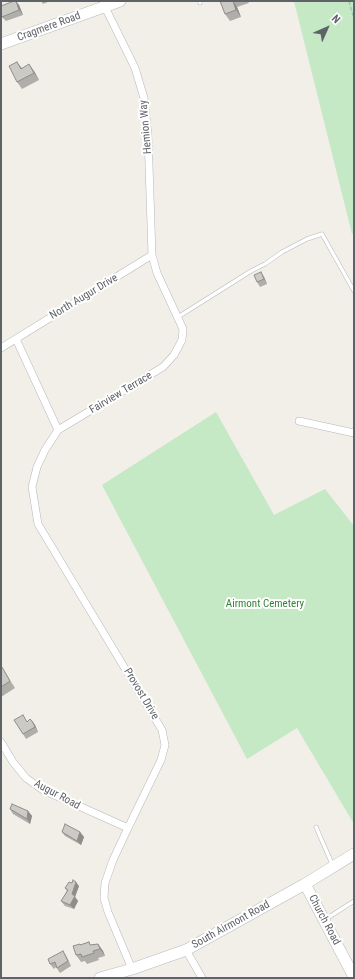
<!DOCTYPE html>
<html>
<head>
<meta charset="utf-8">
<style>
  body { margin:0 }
  #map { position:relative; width:355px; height:979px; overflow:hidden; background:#f1efe8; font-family:"Roboto Condensed",sans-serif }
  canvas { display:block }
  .frame { position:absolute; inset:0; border:2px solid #5f6368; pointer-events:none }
  .north { position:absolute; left:307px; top:8px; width:40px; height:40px; -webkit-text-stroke:3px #fff; paint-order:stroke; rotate:45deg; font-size:11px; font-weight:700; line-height:16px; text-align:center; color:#5f6368 }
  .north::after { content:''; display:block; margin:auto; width:14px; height:18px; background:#5f6368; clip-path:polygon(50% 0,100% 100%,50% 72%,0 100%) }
</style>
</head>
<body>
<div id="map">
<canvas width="355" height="979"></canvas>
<div class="frame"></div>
<div class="north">N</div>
</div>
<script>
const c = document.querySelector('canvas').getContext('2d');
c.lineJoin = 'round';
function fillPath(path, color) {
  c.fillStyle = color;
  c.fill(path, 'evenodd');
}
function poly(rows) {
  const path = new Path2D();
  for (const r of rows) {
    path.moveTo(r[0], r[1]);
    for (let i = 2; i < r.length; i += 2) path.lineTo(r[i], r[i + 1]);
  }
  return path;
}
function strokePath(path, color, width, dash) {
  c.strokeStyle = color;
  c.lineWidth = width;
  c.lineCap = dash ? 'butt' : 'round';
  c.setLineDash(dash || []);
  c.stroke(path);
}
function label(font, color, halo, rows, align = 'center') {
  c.font = font + ' "Roboto Condensed",sans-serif';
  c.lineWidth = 4;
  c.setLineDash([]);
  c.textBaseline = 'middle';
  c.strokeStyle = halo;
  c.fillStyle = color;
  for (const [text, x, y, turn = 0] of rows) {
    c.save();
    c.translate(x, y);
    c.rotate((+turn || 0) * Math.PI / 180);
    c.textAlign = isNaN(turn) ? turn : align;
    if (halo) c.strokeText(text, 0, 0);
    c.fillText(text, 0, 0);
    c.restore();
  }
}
fillPath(poly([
  [294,1,354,1,354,233,352,234],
  [216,412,274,515,325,489,354,526,354,824,297,728,247,759,102,485]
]), '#c5e8c5');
const lane = poly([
  [200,1,200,3],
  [178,317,251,271,265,264,282,252,307,239,322,234,354,291],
  [316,827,333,866],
  [326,919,354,901]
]);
const street = poly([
  [105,7,135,68,144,98,148,135,152,255,157,273,183,329,182,340,174,355,163,367,58,430,45,450,37,467,32,487,38,524,162,730,165,745,161,760,128,828,113,860,105,883,104,898,108,912,132,969],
  [16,339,58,430],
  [1,348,152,255],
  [299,421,354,433],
  [1,742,13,762,26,778,43,790,128,828],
  [186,950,202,978]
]);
const secondary = poly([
  [1,44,120,1],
  [305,884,354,977],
  [100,978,132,969,186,950,305,884,354,854]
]);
strokePath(lane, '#b5b8bc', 4.5);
strokePath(street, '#b5b8bc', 8);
strokePath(secondary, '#b6babf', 12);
strokePath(poly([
  [349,1,354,19]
]), '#9cc7a9', 1.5, [4, 2]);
strokePath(lane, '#fff', 3.5);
strokePath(street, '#fff', 7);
strokePath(secondary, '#fff', 11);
fillPath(poly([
  [41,1,50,1,43,4],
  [220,1,248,1,249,3,237,7,241,17,230,21,225,14],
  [19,5,23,15,6,21,2,17],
  [17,62,22,68,34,71,39,80,22,89,17,82],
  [261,272,264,277,267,284,260,287,257,282],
  [1,667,6,674,15,688,1,697],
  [32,721,35,725,38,732,26,739,23,734],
  [10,809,28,811,32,816,30,824,13,814],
  [62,832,80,832,84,837,81,845,65,836],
  [79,886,75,897,78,901,74,909,65,906,61,901,67,891,65,888],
  [98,944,103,951,105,956,98,958,99,960,87,964,85,961,81,962,76,955,80,945,92,945],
  [63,951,66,956,71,966,60,973,56,967,54,969,50,964]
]), '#afaea9');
fillPath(poly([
  [16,1,19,5,23,15,19,10],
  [233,1,237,7,241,17,236,10],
  [29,64,34,71,39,80,34,73],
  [261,272,264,277,267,284,264,279],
  [32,721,35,725,38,732,35,727],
  [28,811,32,816,30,824,27,819],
  [80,832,84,837,81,845,77,841],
  [76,882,79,886,75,897,78,901,74,909,70,905,72,894],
  [98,944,103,951,105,956,100,949],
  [63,951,66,956,71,966,68,961]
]), '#8f8d8a');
const building = poly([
  [14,1,16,1,19,10,2,17,1,13,1,6,14,1],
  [220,1,233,1,236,10,225,14,220,1],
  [17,62,21,69,29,64,34,73,17,82,9,66,17,62],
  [261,272,264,279,257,282,254,275,261,272],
  [1,667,2,667,10,681,1,687,1,667],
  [23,715,27,722,30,719,32,721,35,727,23,734,14,720,23,715],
  [12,804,28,811,27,819,10,809,12,804],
  [65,824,80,832,77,841,62,832,65,824],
  [73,880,76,882,72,894,75,896,70,905,61,901,68,890,65,888,69,882,72,883,73,880],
  [89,942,90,945,98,944,100,949,93,951,94,953,82,957,81,954,76,955,73,946,80,944,80,945,89,942],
  [63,951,68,961,57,968,55,962,50,964,48,959,63,951]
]);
fillPath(building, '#cccac5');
strokePath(building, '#8f8d8a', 1);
label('11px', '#5f6368', '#fff', [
  ["Cragmere Road",49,27,-20],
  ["Hemion Way",146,127,-95],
  ["North Augur Drive",84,297,-31],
  ["Fairview Terrace",121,393,-31],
  ["Provost Drive",141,694,59],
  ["Augur Road",57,795,28],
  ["Church Road",324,920,62],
  ["South Airmont Road",231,925,-29]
]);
label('11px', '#348238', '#fff', [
  ["Airmont Cemetery",265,604]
]);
</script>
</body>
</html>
